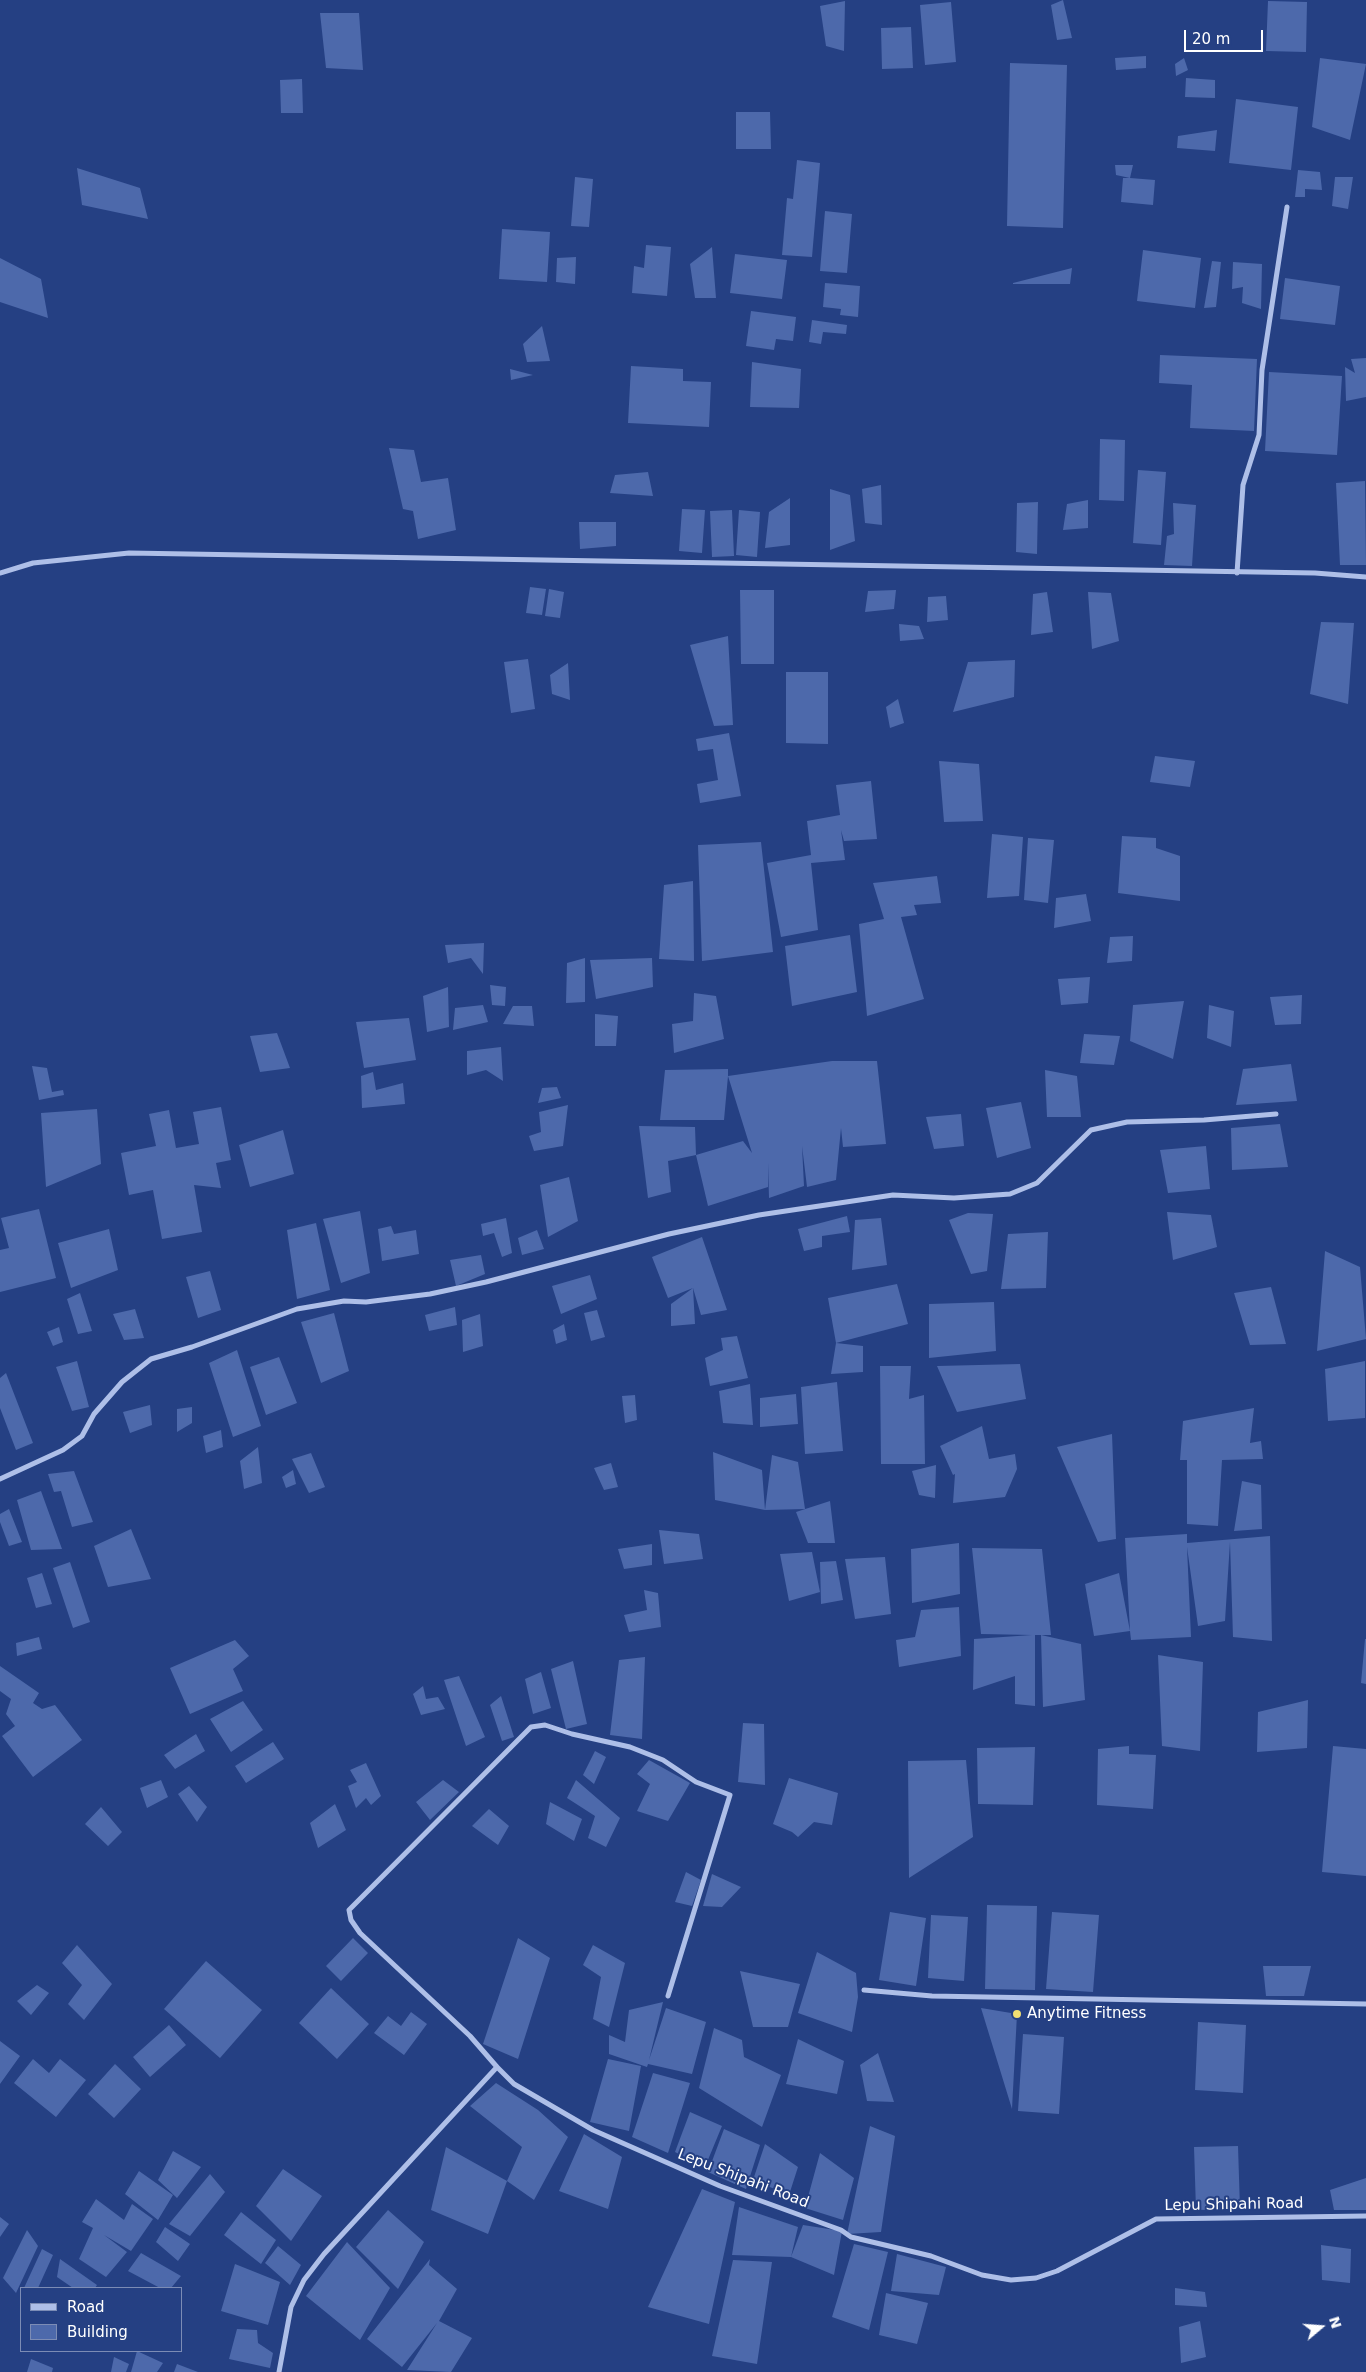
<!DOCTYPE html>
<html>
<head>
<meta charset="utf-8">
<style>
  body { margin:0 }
  #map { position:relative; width:1366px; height:2372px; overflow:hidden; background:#254083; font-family:"DejaVu Sans",sans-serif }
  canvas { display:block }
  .legend { position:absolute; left:20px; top:2287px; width:162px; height:65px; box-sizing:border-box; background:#254083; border:1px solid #7c8cb5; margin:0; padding:6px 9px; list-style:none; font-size:15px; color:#fff }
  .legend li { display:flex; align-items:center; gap:10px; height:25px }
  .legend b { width:25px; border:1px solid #7c8cb5 }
  .north { position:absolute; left:1296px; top:2302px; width:50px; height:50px; -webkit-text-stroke:4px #254083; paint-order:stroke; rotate:72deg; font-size:14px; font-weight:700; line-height:20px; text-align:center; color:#fff }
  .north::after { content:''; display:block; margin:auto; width:18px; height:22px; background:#fff; clip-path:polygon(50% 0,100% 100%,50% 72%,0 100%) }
  .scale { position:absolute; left:1184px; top:30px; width:79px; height:22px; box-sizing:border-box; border:2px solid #fff; border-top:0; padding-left:6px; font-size:15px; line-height:18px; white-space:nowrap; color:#fff; -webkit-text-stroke:4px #254083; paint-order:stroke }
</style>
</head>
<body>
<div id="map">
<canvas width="1366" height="2372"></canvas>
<ul class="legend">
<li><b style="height:6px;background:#aebfe8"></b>Road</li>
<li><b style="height:14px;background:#4d69ab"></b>Building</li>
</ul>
<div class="north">N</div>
<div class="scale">20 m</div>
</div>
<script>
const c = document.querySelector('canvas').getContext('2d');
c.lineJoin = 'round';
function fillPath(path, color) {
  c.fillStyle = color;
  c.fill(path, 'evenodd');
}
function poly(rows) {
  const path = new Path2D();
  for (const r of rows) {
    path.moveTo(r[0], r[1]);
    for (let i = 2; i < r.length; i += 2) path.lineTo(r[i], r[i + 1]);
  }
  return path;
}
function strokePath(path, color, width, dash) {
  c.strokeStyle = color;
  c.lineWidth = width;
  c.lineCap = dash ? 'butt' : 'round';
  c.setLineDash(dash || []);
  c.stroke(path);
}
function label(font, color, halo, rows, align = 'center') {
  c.font = font + ' "DejaVu Sans",sans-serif';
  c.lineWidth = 4;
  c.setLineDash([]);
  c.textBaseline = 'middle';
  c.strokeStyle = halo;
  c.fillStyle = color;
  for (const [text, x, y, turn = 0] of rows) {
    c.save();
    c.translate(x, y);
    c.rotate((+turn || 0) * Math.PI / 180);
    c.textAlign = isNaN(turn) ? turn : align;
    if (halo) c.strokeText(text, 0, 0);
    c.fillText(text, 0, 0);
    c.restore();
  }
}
fillPath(poly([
  [1063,0,1072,38,1057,40,1051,5],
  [845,1,844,51,826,46,820,6],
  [1268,1,1307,2,1306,52,1266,51],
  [951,2,956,62,925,65,920,5],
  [320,13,359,13,363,70,326,68],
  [911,27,913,68,882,69,881,28],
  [1146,56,1146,68,1116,70,1115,58],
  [1184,58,1188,70,1176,76,1175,64],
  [1320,58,1366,64,1350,140,1312,127],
  [1010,63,1067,65,1063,228,1007,226],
  [1186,78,1215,80,1215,98,1185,97],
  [302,79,303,113,281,113,280,80],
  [1236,99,1298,107,1291,170,1229,163],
  [736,112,770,112,771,149,736,149],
  [1217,130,1215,151,1177,148,1178,136],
  [797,160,820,163,812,257,782,255,787,198,793,199],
  [1115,165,1133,165,1130,178,1155,180,1153,205,1121,202,1123,178,1130,178,1116,175],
  [77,168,140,188,148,219,82,205],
  [1298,170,1320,172,1322,190,1305,189,1305,197,1295,197],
  [575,177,593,179,589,227,571,226],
  [1335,177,1353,177,1348,209,1332,206],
  [825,211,852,214,847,273,820,271],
  [502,229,550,232,547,282,499,279],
  [646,245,671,247,667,296,632,293,634,266,644,268],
  [712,247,716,298,695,298,690,264],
  [1143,250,1201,258,1195,308,1137,301],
  [735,254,787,260,782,299,730,293],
  [576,257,575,284,556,282,557,258],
  [0,258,41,279,48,318,0,302],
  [1212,261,1221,262,1216,307,1204,308],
  [1233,262,1262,264,1261,309,1242,303,1243,287,1232,289],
  [1072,268,1070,284,1013,284,1013,283],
  [1285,278,1340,286,1335,325,1280,319],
  [825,283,860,286,858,317,840,315,841,309,823,307],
  [751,311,796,317,793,341,776,339,774,350,746,346],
  [812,320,847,325,846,334,823,332,821,344,809,342],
  [542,326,550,361,527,362,523,344],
  [1160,355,1257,359,1254,431,1190,428,1192,385,1159,383],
  [1366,358,1366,397,1346,401,1345,367,1355,373,1351,359],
  [752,362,801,369,799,408,750,407],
  [631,366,683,369,683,381,711,382,709,427,628,423],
  [510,369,533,375,511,380],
  [1269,372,1342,376,1337,455,1265,451],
  [1100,439,1125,440,1124,501,1099,500],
  [389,448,414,450,421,482,448,478,456,530,418,539,413,511,403,509],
  [1138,470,1166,472,1161,545,1133,543],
  [648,472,653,496,610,493,615,475],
  [1365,481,1366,565,1340,565,1336,483],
  [881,485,882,525,865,523,862,489],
  [830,489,850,495,855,541,830,550],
  [790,498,790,545,765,548,769,512],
  [1088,500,1088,528,1063,530,1067,504],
  [1038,502,1037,554,1016,552,1017,503],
  [1173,503,1196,505,1192,566,1164,565,1167,536,1174,534],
  [682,509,705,510,702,553,679,551],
  [732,510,734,556,712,557,710,511],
  [739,510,760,512,757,557,736,555],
  [579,522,616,522,616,546,580,549],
  [530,587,546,589,542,615,526,613],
  [549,589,564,592,560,618,545,616],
  [740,590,774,590,774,664,741,664],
  [896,590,894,609,865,612,868,591],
  [1047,592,1053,632,1031,635,1033,594],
  [1088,592,1111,593,1119,641,1092,649],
  [946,596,948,620,927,622,928,597],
  [1321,622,1354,623,1348,704,1310,694],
  [899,624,919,626,924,639,900,641],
  [728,636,733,725,714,726,690,645],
  [528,659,535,709,511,713,504,662],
  [1015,660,1014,697,953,712,968,662],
  [568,663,570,700,552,694,550,675],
  [786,672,828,672,828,744,786,743],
  [898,699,904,723,890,728,886,707],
  [729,733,741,796,700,803,697,784,718,780,713,749,698,751,696,739],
  [1155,756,1195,761,1190,787,1150,782],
  [939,761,979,764,983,821,944,822],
  [871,781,877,839,844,841,841,830,845,860,811,863,818,930,781,937,767,863,811,855,807,821,840,815,836,785],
  [992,834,1023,837,1019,896,987,898],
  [1122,836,1156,838,1156,848,1180,856,1180,901,1118,893],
  [1028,838,1054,840,1048,903,1024,900],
  [761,842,773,952,702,961,698,845],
  [937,876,941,903,914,905,917,915,901,917,924,999,867,1016,859,924,884,919,873,883],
  [693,881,694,961,659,959,664,885],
  [1086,894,1091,921,1054,928,1056,898],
  [850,935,857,992,792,1006,785,946],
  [1133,936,1132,961,1107,963,1110,937],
  [484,943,483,974,471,958,448,963,445,945],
  [585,958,585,1002,566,1003,567,963],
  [652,958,653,987,596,999,590,960],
  [1090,977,1088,1003,1061,1005,1058,979],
  [490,985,506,987,505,1006,492,1005],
  [448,987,449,1027,427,1032,423,996],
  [694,993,716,996,724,1039,674,1053,672,1024,693,1021],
  [1302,995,1301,1024,1275,1025,1270,997],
  [1184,1001,1173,1059,1130,1041,1133,1005],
  [483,1005,488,1022,453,1030,455,1008],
  [1209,1005,1234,1011,1231,1047,1207,1038],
  [513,1006,532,1006,534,1026,503,1024],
  [595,1014,618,1016,616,1046,595,1046],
  [409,1018,416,1060,364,1068,356,1022],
  [277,1033,290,1068,260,1072,250,1036],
  [1084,1034,1120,1036,1114,1065,1080,1063],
  [501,1047,503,1081,486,1070,467,1075,467,1051],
  [832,1061,877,1061,886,1144,843,1147,841,1128,836,1180,807,1187,802,1146,804,1186,769,1198,768,1163,768,1187,708,1206,696,1155,743,1141,752,1153,728,1076,724,1120,660,1120,665,1070,728,1069,728,1076],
  [1291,1064,1297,1101,1236,1105,1243,1069],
  [32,1066,47,1068,52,1092,63,1090,64,1095,39,1100],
  [1045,1070,1077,1076,1081,1117,1047,1117],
  [373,1072,376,1090,403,1083,405,1104,362,1108,361,1076],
  [557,1087,561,1098,538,1103,542,1088],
  [1021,1102,1031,1148,997,1158,986,1108],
  [568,1105,563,1146,534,1151,529,1136,541,1132,539,1112],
  [221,1107,231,1160,216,1163,221,1188,194,1185,202,1232,162,1239,153,1190,129,1195,121,1153,156,1146,149,1114,169,1110,176,1148,199,1144,193,1112],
  [97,1109,101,1164,46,1187,41,1113],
  [961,1114,964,1146,934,1149,926,1117],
  [1280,1124,1288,1167,1232,1170,1231,1128],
  [639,1126,695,1127,696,1155,668,1161,671,1192,648,1198],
  [283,1130,294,1174,250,1187,239,1145],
  [1206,1146,1210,1189,1168,1193,1160,1150],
  [569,1177,578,1221,548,1237,540,1185],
  [39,1209,56,1278,0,1292,0,1250,9,1248,1,1218],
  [360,1211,370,1273,341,1283,323,1219],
  [1167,1212,1211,1215,1217,1247,1173,1260],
  [968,1213,993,1214,987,1271,971,1274,949,1220],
  [847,1216,850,1232,822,1236,822,1247,804,1251,798,1229],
  [506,1218,512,1253,502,1257,494,1233,483,1236,481,1224],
  [881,1218,887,1265,852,1270,855,1220],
  [316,1223,330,1290,297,1299,287,1230],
  [391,1226,394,1234,416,1230,419,1254,382,1261,378,1229],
  [109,1229,118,1270,71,1288,58,1243],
  [537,1230,544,1249,522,1255,518,1238],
  [1048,1232,1046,1288,1001,1289,1008,1234],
  [702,1237,727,1310,701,1315,693,1288,695,1324,671,1326,671,1304,693,1288,668,1298,652,1257],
  [1325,1251,1360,1267,1366,1339,1317,1351],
  [481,1255,485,1274,456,1286,450,1260],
  [210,1271,221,1310,198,1318,186,1277],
  [590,1275,597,1299,561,1314,552,1286],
  [897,1284,908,1324,836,1343,863,1346,863,1372,831,1374,836,1343,828,1298],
  [1271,1287,1286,1344,1250,1345,1234,1293],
  [80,1293,92,1331,78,1334,67,1299],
  [994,1302,996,1351,929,1358,929,1304],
  [455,1307,457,1325,429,1331,425,1315],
  [135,1309,144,1338,124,1340,113,1314],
  [597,1310,605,1337,591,1341,584,1313],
  [334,1313,349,1371,321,1383,301,1322],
  [480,1314,483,1346,463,1352,462,1320],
  [564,1324,567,1340,556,1344,553,1330],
  [59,1327,63,1342,53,1346,47,1332],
  [737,1336,748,1378,710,1386,705,1358,723,1350,721,1338],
  [237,1350,261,1426,233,1437,209,1363],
  [279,1357,297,1403,266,1415,250,1367],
  [77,1361,89,1407,72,1411,56,1367],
  [1365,1361,1365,1418,1328,1421,1325,1369],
  [1020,1364,1026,1399,957,1412,937,1366],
  [880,1366,911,1366,909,1399,924,1395,925,1464,881,1464],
  [6,1373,33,1443,16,1450,0,1408,0,1378],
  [837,1382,843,1451,805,1454,801,1387],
  [750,1384,753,1425,723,1423,719,1391],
  [796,1394,798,1424,760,1427,760,1398],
  [635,1395,637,1420,625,1423,622,1396],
  [150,1405,152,1425,130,1433,123,1412],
  [192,1407,192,1423,177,1432,177,1409],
  [1254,1408,1250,1443,1261,1441,1263,1459,1222,1460,1218,1526,1187,1524,1187,1460,1180,1460,1183,1421],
  [982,1426,989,1459,1015,1454,1017,1469,1005,1497,953,1503,955,1474,953,1475,940,1446],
  [221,1430,223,1447,206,1453,203,1436],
  [1112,1434,1116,1539,1098,1542,1057,1447],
  [258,1447,262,1483,244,1489,240,1461],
  [713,1452,762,1470,765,1510,772,1455,798,1462,805,1509,765,1510,715,1500],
  [311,1453,325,1487,309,1493,292,1459],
  [611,1463,618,1487,604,1490,594,1468],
  [936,1465,935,1498,919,1495,912,1471],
  [293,1470,296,1484,286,1488,282,1477],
  [74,1471,93,1522,72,1527,61,1491,54,1492,48,1474],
  [1242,1481,1261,1485,1262,1529,1234,1531],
  [41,1491,62,1549,31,1550,17,1500],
  [830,1501,835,1543,808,1543,796,1512],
  [9,1509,22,1542,9,1546,0,1522,0,1514],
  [131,1529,151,1579,108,1587,94,1546],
  [659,1530,699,1534,703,1559,664,1564],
  [1187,1534,1187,1543,1270,1536,1272,1641,1233,1637,1230,1542,1225,1621,1198,1626,1187,1547,1191,1637,1131,1640,1130,1631,1094,1636,1085,1584,1119,1573,1130,1631,1125,1538],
  [959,1543,960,1594,912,1603,911,1549],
  [652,1544,652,1565,624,1569,618,1549],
  [972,1548,1042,1549,1051,1635,1041,1635,1081,1644,1085,1700,1043,1707,1041,1635,1035,1635,1035,1706,1015,1704,1015,1676,973,1690,974,1639,1032,1635,981,1634],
  [812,1552,820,1592,789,1601,780,1554],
  [885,1557,891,1614,855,1619,845,1559],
  [836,1561,843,1600,821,1604,820,1562],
  [70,1562,90,1622,73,1628,53,1568],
  [42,1573,52,1604,36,1608,27,1578],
  [644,1590,658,1593,661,1627,629,1632,624,1615,647,1610],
  [959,1607,961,1656,899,1667,896,1640,915,1637,921,1610],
  [39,1637,42,1649,17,1656,16,1643],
  [1365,1639,1366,1639,1366,1684,1361,1683],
  [235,1640,249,1656,233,1669,243,1691,190,1714,170,1668],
  [1158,1655,1203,1662,1200,1751,1162,1746],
  [645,1657,642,1739,610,1735,619,1660],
  [573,1661,587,1724,566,1729,551,1669],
  [0,1666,39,1693,33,1703,42,1709,55,1705,82,1740,33,1777,2,1736,15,1726,6,1714,11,1699,0,1691],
  [541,1672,551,1708,533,1714,525,1679],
  [459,1676,485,1737,466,1746,444,1680],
  [423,1686,426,1699,438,1697,445,1709,421,1715,413,1694],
  [501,1696,514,1737,502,1741,490,1705],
  [1308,1700,1307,1748,1257,1752,1258,1712],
  [243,1701,263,1730,231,1752,210,1719],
  [743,1723,764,1724,765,1785,738,1782],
  [196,1734,205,1751,175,1769,164,1755],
  [273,1742,284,1759,246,1783,235,1766],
  [1129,1746,1129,1754,1156,1755,1153,1809,1097,1805,1098,1749],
  [1333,1746,1366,1749,1366,1876,1322,1872],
  [1035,1747,1033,1805,978,1804,977,1748],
  [595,1751,606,1757,594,1784,583,1775],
  [649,1760,690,1783,668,1821,637,1811,650,1784,637,1774],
  [966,1760,973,1837,909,1878,908,1761],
  [366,1763,381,1796,371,1805,366,1798,356,1808,348,1786,357,1782,350,1770],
  [789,1778,838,1793,832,1825,814,1822,798,1837,792,1832,773,1824],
  [161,1780,168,1797,147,1808,140,1788],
  [443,1780,459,1792,430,1820,416,1802],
  [576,1780,620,1818,606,1847,588,1838,595,1816,567,1798],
  [189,1786,207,1807,197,1822,178,1794],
  [550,1802,582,1819,574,1841,546,1824],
  [335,1804,346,1830,318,1848,310,1823],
  [101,1807,122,1832,108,1846,85,1824],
  [489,1809,509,1826,498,1845,472,1826],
  [686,1872,701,1880,692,1906,675,1902],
  [712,1874,741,1887,722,1907,703,1906],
  [987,1905,1037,1906,1035,1990,985,1989],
  [890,1912,926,1918,916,1986,879,1980],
  [1052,1912,1099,1915,1093,1992,1046,1989],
  [931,1915,968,1917,964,1981,928,1978],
  [353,1938,368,1953,341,1981,326,1966],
  [518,1938,550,1958,518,2059,483,2044],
  [77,1945,112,1984,84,2020,68,2004,82,1985,62,1963],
  [593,1945,625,1963,609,2027,593,2019,601,1977,583,1965],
  [817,1952,856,1973,858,1997,852,2032,798,2013],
  [206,1961,262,2010,220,2058,164,2009],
  [1263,1966,1311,1966,1304,1996,1266,1996],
  [740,1971,800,1984,788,2027,753,2027],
  [37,1985,49,1993,31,2015,17,2001],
  [331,1988,369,2024,337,2059,299,2023],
  [663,2002,649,2060,666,2008,706,2022,692,2074,648,2064,647,2067,609,2054,609,2035,625,2042,629,2010],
  [981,2008,1017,2014,1012,2109],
  [411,2012,427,2024,404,2055,374,2033,388,2016,401,2026],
  [1198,2022,1246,2025,1243,2093,1195,2090],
  [169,2025,186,2045,150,2077,133,2057],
  [714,2028,742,2040,744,2057,781,2075,762,2127,699,2088],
  [1023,2034,1064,2037,1059,2114,1018,2111],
  [798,2039,844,2061,837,2094,786,2084],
  [0,2041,20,2056,0,2084],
  [878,2053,894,2102,867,2101,860,2065],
  [33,2059,49,2073,60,2059,86,2080,56,2117,14,2083],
  [608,2059,641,2066,629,2131,590,2122],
  [115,2064,141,2089,114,2118,88,2094],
  [653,2073,690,2083,668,2153,632,2137],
  [496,2083,538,2110,568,2137,534,2200,507,2181,522,2147,470,2106],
  [690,2112,722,2126,705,2167,675,2152],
  [870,2126,895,2136,881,2232,847,2234],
  [724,2129,760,2145,746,2189,708,2172],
  [584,2134,622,2157,608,2209,559,2191],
  [765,2144,798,2167,789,2195,753,2180],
  [1238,2146,1240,2209,1196,2210,1194,2147],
  [446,2147,507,2181,488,2234,431,2210],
  [173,2151,201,2167,177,2198,158,2180],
  [820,2153,854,2178,843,2220,805,2208],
  [283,2169,322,2196,291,2241,256,2206],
  [139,2171,173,2195,158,2220,125,2194],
  [210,2174,225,2192,190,2236,169,2224],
  [1366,2178,1366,2210,1334,2210,1330,2190],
  [702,2189,735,2202,709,2324,648,2307],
  [96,2199,124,2220,132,2204,153,2219,131,2251,104,2235,127,2252,106,2277,79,2259,93,2228,82,2222],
  [739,2207,798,2227,791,2257,732,2255],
  [388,2210,424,2242,398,2289,356,2247],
  [241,2212,276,2240,261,2264,224,2235],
  [0,2217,9,2224,0,2237],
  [803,2225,842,2231,834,2275,791,2257],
  [165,2227,190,2244,178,2261,156,2242],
  [27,2230,38,2246,16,2293,3,2278],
  [347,2242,390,2288,360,2340,306,2296],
  [854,2244,888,2252,869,2330,832,2317],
  [1321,2245,1351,2249,1350,2283,1322,2280],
  [278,2246,301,2265,290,2285,265,2263],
  [42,2249,53,2255,38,2288,24,2288],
  [141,2253,181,2276,171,2288,160,2288,128,2271],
  [897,2254,946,2267,939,2295,891,2291],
  [60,2259,97,2285,95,2288,73,2288,57,2277],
  [430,2259,429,2265,457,2289,439,2321,472,2338,451,2372,407,2370,437,2323,402,2367,367,2339],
  [733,2260,772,2262,757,2364,712,2356],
  [235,2264,280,2282,268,2325,221,2311],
  [1175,2288,1205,2292,1207,2307,1175,2305],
  [886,2293,928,2303,917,2344,879,2335],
  [1200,2321,1206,2357,1181,2363,1179,2327],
  [237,2329,257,2330,258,2343,273,2353,270,2368,229,2359],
  [137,2351,163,2363,157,2372,131,2372],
  [114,2357,129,2364,126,2372,111,2372],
  [31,2359,53,2368,52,2372,27,2372],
  [177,2364,198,2372,174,2372]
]), '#4d69ab');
strokePath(poly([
  [0,573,33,563,129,553,1315,573,1366,577],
  [1237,573,1243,485,1259,435,1262,370,1287,207],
  [0,1479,63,1450,82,1436,94,1414,122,1382,151,1359,192,1347,297,1309,344,1301,366,1302,430,1294,486,1282,669,1234,759,1215,893,1195,954,1198,1010,1194,1037,1183,1091,1130,1127,1122,1204,1120,1276,1114],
  [864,1990,932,1996,1366,2004],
  [497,2067,470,2036,360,1933,351,1920,349,1910,531,1727,545,1725,572,1734,630,1747,663,1760,696,1782,730,1795,668,1996],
  [279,2372,291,2307,304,2280,324,2254,497,2067,514,2084,593,2130,720,2186,841,2230,851,2237,931,2256,982,2275,1011,2280,1036,2278,1057,2271,1156,2219,1366,2216]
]), '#aebfe8', 5);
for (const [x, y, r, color] of [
  [1017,2014,5,"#f1df72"]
]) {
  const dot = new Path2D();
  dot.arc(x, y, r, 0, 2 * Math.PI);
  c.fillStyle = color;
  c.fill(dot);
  strokePath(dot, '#254083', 2);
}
label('15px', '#fff', '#254083', [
  ["Anytime Fitness",1027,2014]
], 'left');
label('15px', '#fff', '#254083', [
  ["Lepu Shipahi Road",743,2179,21],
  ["Lepu Shipahi Road",1234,2205,-1]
]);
</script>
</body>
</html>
